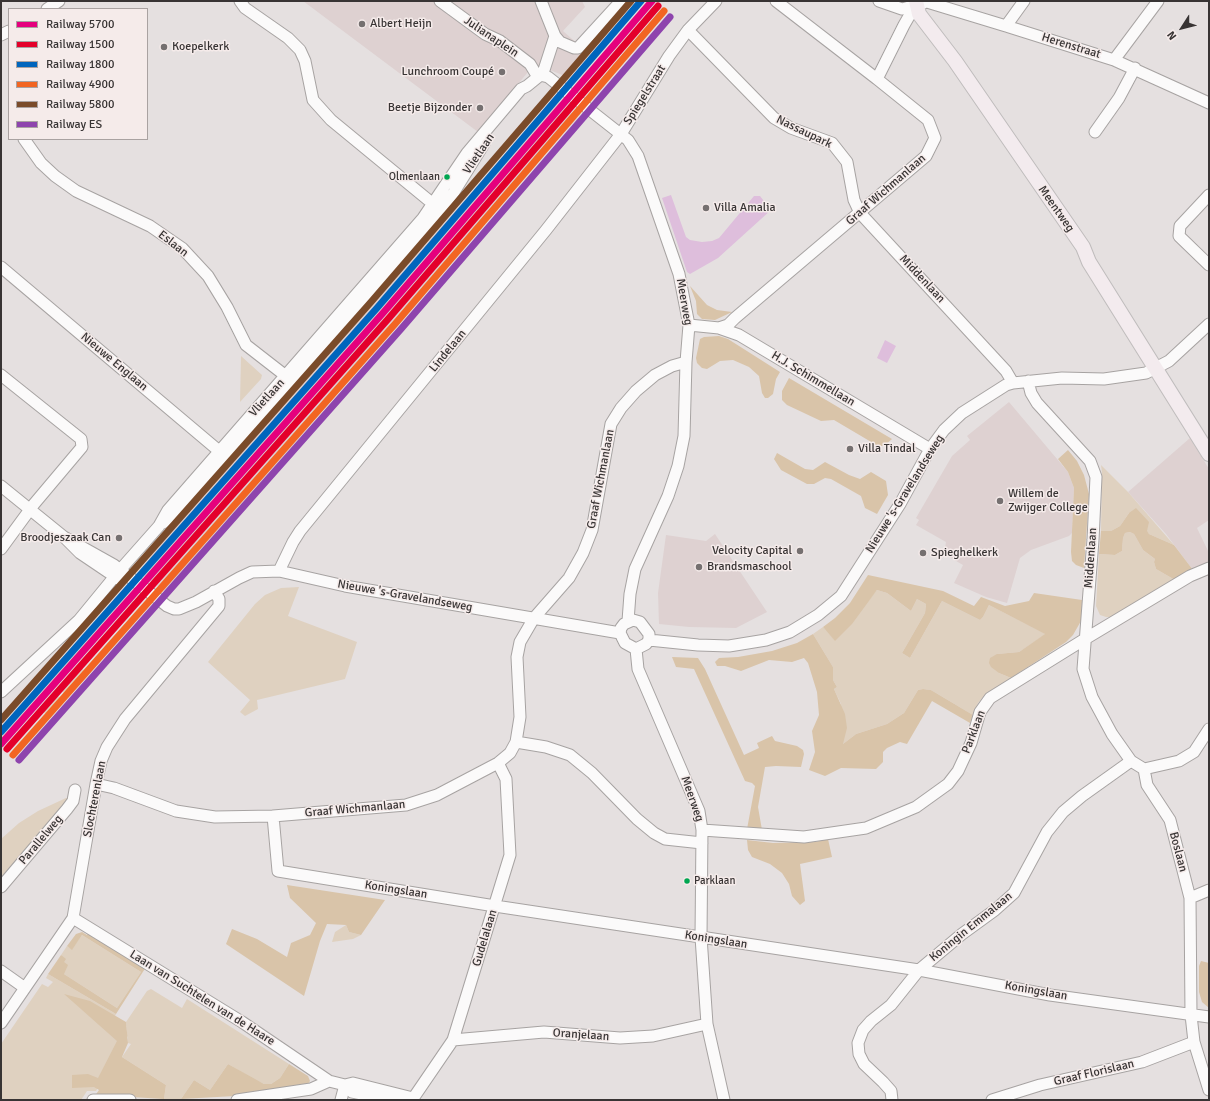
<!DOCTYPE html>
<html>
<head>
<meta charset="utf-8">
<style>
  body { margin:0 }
  #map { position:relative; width:1210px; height:1101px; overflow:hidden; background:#e5e0e0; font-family:Signika,sans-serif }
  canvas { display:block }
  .frame { position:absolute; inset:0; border:2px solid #383434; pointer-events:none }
  .legend { position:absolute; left:8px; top:8px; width:140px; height:132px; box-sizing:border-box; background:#f5ebea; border:1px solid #a9a2a1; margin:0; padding:5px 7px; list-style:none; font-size:12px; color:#383434 }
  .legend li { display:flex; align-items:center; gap:8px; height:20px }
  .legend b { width:20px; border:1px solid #a9a2a1 }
  .north { position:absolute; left:1162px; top:8px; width:40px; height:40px; -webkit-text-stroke:3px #f5ebea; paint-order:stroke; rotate:234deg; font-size:11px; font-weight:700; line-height:16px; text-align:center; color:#383434 }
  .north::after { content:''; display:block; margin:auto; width:14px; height:18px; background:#383434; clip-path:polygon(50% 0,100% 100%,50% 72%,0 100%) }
</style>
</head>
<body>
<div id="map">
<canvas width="1210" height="1101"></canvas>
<div class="frame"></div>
<ul class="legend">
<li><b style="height:5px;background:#e5007d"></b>Railway 5700</li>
<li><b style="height:5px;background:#e4002b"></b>Railway 1500</li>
<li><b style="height:5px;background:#0065bd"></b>Railway 1800</li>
<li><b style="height:5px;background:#f26522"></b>Railway 4900</li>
<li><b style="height:5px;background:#7a4b2a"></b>Railway 5800</li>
<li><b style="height:5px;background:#8e44ad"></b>Railway ES</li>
</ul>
<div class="north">N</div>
</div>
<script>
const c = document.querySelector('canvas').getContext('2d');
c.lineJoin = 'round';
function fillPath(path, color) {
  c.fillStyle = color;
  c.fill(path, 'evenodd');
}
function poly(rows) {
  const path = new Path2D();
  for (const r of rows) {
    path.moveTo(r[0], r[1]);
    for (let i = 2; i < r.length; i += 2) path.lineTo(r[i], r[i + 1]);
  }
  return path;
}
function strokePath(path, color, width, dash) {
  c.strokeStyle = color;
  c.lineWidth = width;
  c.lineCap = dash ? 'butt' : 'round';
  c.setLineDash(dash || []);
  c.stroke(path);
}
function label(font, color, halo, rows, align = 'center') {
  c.font = font + ' Signika,sans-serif';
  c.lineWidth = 3;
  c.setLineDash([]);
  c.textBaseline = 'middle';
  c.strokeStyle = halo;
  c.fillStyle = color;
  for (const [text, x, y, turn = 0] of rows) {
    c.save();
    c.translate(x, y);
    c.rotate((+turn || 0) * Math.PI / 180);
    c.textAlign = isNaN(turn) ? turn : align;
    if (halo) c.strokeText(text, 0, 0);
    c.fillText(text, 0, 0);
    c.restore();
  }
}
fillPath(poly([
  [303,1,582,1,585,7,563,31,588,53,567,77,550,70,532,69,528,72,478,132],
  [554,98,578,118,515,183,393,321,264,483,170,595,139,572,156,549,277,413,280,407,290,399],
  [1009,402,1068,472,1074,488,1072,533,1069,536,1031,550,1020,558,1007,603,986,597,954,583,963,565,944,554,946,542,916,525,919,520,916,518,952,456,970,440,967,436],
  [1190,438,1209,469,1209,520,1197,528,1209,553,1209,561,1193,570,1166,534,1128,492],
  [715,534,767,612,736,628,689,627,659,624,658,593,666,535,706,541],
  [122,593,134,602,133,604,130,603,1,749,1,731]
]), '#ded1d1');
fillPath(poly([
  [241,356,262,375,261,379,240,402],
  [1101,465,1128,492,1174,545,1149,534,1129,513,1120,526,1111,531,1101,531,1102,473],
  [1130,532,1134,534,1143,550,1155,559,1154,562,1156,569,1175,580,1141,600,1111,617,1106,617,1100,615,1096,606,1099,554,1115,555,1122,551,1123,538,1125,533],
  [299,587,288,616,357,642,345,679,257,700,258,709,245,716,240,712,250,700,208,662,255,604,265,595,281,588],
  [877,590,887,593,911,611,917,599,926,604,925,613,902,653,910,658,942,601,980,620,983,617,989,605,1046,634,1019,652,997,654,999,673,1011,678,983,697,978,703,973,715,931,690,923,689,918,690,904,713,887,724,856,734,843,744,841,704,834,689,837,687,833,680,833,667,813,634,823,627,835,640],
  [82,667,84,671,67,694,64,695,62,689],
  [56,695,63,699,50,718,42,711],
  [66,798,70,798,1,881,1,839,19,823,38,811],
  [346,925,349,932,361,935,353,939,332,942,335,932],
  [82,935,141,972,117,1008,64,974,64,962,61,955,67,946,72,949],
  [48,974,116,1014,111,1024,127,1034,126,1022,147,991,151,989,182,1008,187,999,289,1064,280,1078,271,1084,264,1084,253,1079,228,1064,210,1090,194,1080,181,1099,164,1099,166,1085,122,1057,131,1044,128,1043,128,1036,96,1091,87,1091,81,1100,1,1100,1,1044,42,984,48,987,53,982,46,978]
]), '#dfd1c0');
fillPath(poly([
  [690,286,707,305,717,310,732,312,715,320,702,319,697,314,696,301],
  [719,336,728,339,780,372,776,379,773,394,768,398,765,398,762,393,759,376,749,367,733,360,720,361,707,369,702,368,697,363,696,358,700,339,704,337],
  [789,378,892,439,884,446,878,446,834,420,821,421,787,405,782,400,782,391],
  [1068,450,1077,461,1084,475,1089,494,1084,568,1076,565,1072,561,1071,552,1074,488,1068,472,1058,459],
  [777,453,805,469,813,470,825,462,849,475,860,479,871,472,886,481,888,495,877,514,865,508,861,496,831,479,825,478,814,484,807,484,781,470,774,459],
  [1136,508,1149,522,1147,531,1149,534,1174,545,1193,570,1175,580,1156,569,1154,562,1155,559,1143,550,1134,534,1130,532,1125,533,1123,538,1122,551,1115,555,1099,554,1101,531,1111,531,1120,526,1129,513],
  [868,575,943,591,974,606,981,597,1005,606,1029,601,1034,593,1082,600,1081,621,1073,635,1066,642,1011,678,999,673,991,667,989,663,990,658,997,654,1019,652,1045,634,989,605,983,617,980,620,942,601,910,658,902,653,925,613,926,604,917,599,911,611,887,593,877,590,852,624,835,641,823,627,835,618,850,603],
  [813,634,833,667,833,680,837,687,834,689,845,714,847,728,843,744,856,734,887,724,904,713,918,690,923,689,931,690,973,715,970,723,932,701,907,744,900,742,887,748,883,752,883,762,876,769,841,768,825,776,809,770,815,752,812,731,819,715,817,692,808,663,804,658,792,662,769,660,741,671,725,666,717,666,715,662,719,658,738,657,772,651,797,643],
  [672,657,698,658,705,669,744,755,759,748,757,743,772,736,775,741,797,746,803,750,804,754,801,767,776,766,765,767,758,807,762,830,747,829,755,786,752,783,745,781,694,669,676,667],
  [828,839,832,857,800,864,805,901,800,905,792,896,789,884,782,873,770,864,752,857,748,850,747,840,773,843,815,842],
  [287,885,385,900,361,935,349,932,346,925,327,924,320,941,304,996,226,944,232,929,257,939,287,957,291,943,310,935,316,923,290,898],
  [82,932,87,935,89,932,146,967,116,1014,48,974,61,955,66,959,64,962,68,965,64,974,117,1008,141,972,82,935,72,950,67,946,76,934],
  [1201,961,1209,963,1209,1008,1202,1002,1199,992,1199,966],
  [64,994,90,1001,126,1022,128,1043,122,1057,166,1085,164,1099,98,1095,94,1097,99,1090,94,1087,72,1088,72,1075,88,1074,98,1078,117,1041],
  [228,1064,264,1084,271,1084,280,1078,289,1064,308,1076,310,1081,308,1084,253,1095,181,1099,194,1080,210,1090]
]), '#d9c4a9');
fillPath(poly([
  [671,195,686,237,690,240,702,242,712,241,719,238,754,196,760,196,771,210,718,258,690,274,687,272,662,198],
  [885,340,896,346,887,363,877,358]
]), '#debedc');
const minor = poly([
  [240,1,245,8,288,38,300,50,305,61,313,100,331,120,438,208],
  [440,1,485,34,500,41,530,64,536,74,548,77,628,140,638,156,679,274,689,325,686,362,684,436,678,466,668,496,635,569,630,594,628,621],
  [776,1,877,79],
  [879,1,902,9,927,2,1006,26,1114,60,1209,103],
  [47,9,59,1],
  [1006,26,1024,1],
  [688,30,774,118,791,128,832,143,847,162,854,200,860,213,1006,371,1013,383],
  [1,35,9,31],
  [555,36,560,42,574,48,578,48,621,1],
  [1114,60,1158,1],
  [1095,132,1119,98,1135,68],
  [24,139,41,163,55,176,76,191,150,226,182,248,208,276,227,307,246,345,291,380],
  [1209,195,1180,226,1179,236,1209,265],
  [1,267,225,456],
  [689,325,719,328,739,335,930,449],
  [719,328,728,325,735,318,926,156,935,138,928,120,877,79,904,25,916,4],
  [1,375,81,439,82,447,34,504,1,549],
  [1028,381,1031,393,1037,403,1090,461,1096,477,1093,540,1083,669,1092,697,1112,734,1131,761,1144,769],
  [1,486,64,537,80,553,120,580],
  [163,523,186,504,431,222,454,192,485,142],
  [64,537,114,565,167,606,174,609,179,609,196,602,239,578,252,572,279,571,345,586,620,633],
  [279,571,293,542,300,531,546,230,621,134,669,56,688,30,716,1],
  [633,620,640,622,649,634,649,640,646,644,636,649,625,643,620,633,621,628,624,624,633,620],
  [649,640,698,645,729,646,766,640,790,632,818,615,841,596,900,504,930,449,944,430,962,413,1006,385,1013,383,1062,378,1104,379,1146,373,1169,361,1209,324],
  [636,649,638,669,699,811,702,830,701,937,707,1024,724,1100],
  [1,692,79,620,120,570,159,526,168,510,423,218,467,153,521,89,527,86,543,73,555,36,541,1],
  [516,742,546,747,570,755,592,773,637,819,654,833,665,839,702,843],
  [1144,769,1147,785,1170,820,1190,898,1191,1015,1194,1042,1209,1090],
  [1144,769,1179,761,1194,752,1209,729],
  [96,784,114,788,176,811,215,817,273,816,406,805,437,795,498,763,510,753,516,742,520,717,517,657,520,642,534,618,569,578,583,553,592,530,611,424,621,408,636,391,655,375,672,366,686,362],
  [273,816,278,871,495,906,919,970,1050,995,1209,1017],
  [702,830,804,837,866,828,916,807,948,784,958,771,971,743,980,712,990,698,1085,639,1190,576,1209,568],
  [1,887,67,809,73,801,75,790],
  [1190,898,1209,890],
  [73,918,242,1022,329,1081,345,1085,352,1092,390,1100],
  [1,971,25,988],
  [1,1023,73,918,96,784,101,761,107,747,125,719,219,606,219,599,214,591],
  [453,1040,544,1032,620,1038,653,1036,707,1024],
  [345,1085,353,1083,413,1098],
  [93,1100,130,1100],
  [237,1100,311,1089,329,1081],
  [341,1100,345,1085],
  [412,1100,453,1040,510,855,506,779,498,763],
  [892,1100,891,1091,883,1082,864,1064,859,1054,858,1043,863,1030,871,1021,891,1005,919,970,962,934,995,910,1014,893,1047,832,1063,812,1082,796,1131,761],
  [992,1100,1040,1085,1142,1062,1194,1042]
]);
const major = poly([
  [916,1,919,14,955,61,1083,247,1089,262,1209,454]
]);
strokePath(minor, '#a7a3a2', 13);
strokePath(major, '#bfbcbc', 16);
strokePath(minor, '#fbfafa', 11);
strokePath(major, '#f3ebee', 14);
strokePath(poly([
  [1,744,383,313,652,1]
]), '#e5007d', 7);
strokePath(poly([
  [7,749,389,318,658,6]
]), '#e4002b', 7);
strokePath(poly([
  [1,732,377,308,641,1]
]), '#0065bd', 7);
strokePath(poly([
  [13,755,395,324,664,11]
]), '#f26522', 7);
strokePath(poly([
  [1,720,371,302,631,1]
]), '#7a4b2a', 7);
strokePath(poly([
  [19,760,401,329,670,17]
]), '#8e44ad', 7);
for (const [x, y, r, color] of [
  [362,24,4,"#757070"],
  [164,47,4,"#757070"],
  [502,72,4,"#757070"],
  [480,108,4,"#757070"],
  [447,177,3.5,"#00a651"],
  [706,208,4,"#757070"],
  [850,449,4,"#757070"],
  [1000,501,4,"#757070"],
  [119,538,4,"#757070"],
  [800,551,4,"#757070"],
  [923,553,4,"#757070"],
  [699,567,4,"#757070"],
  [687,881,3.5,"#00a651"]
]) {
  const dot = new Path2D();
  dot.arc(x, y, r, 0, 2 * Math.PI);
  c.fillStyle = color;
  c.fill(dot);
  strokePath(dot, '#f5ebea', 1.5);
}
label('11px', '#383434', '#f5ebea', [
  ["Olmenlaan",440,177],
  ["Parklaan",694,881,"left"]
], 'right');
label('12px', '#383434', '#f5ebea', [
  ["Albert Heijn",370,24],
  ["Koepelkerk",172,47],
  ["Lunchroom Coupé",494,72,"right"],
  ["Beetje Bijzonder",472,108,"right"],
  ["Villa Amalia",714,208],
  ["Villa Tindal",858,449],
  ["Willem de",1008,494],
  ["Zwijger College",1008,508],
  ["Broodjeszaak Can",111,538,"right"],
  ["Velocity Capital",792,551,"right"],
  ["Spieghelkerk",931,553],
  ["Brandsmaschool",707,567]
], 'left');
label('12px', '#383434', '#f5ebea', [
  ["Julianaplein",491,37,34],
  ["Herenstraat",1071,46,17],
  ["Spiegelstraat",645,95,-58],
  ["Nassaupark",804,132,26],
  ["Vlietlaan",479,154,-56],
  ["Graaf Wichmanlaan",886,190,-41],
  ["Meentweg",1056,209,55],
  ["Eslaan",173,244,38],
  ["Middenlaan",922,279,47],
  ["Meerweg",684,302,80],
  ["Lindelaan",448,351,-51],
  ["Nieuwe Englaan",114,362,40],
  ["H.J. Schimmellaan",813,379,31],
  ["Vlietlaan",267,398,-48],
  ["Graaf Wichmanlaan",601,479,-79],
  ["Nieuwe 's-Gravelandseweg",905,494,-58],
  ["Middenlaan",1091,558,-86],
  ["Nieuwe 's-Gravelandseweg",405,596,10],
  ["Parklaan",974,732,-69],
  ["Slochterenlaan",95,799,-79],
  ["Meerweg",692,799,71],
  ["Graaf Wichmanlaan",355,809,-5],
  ["Parallelweg",41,840,-50],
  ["Boslaan",1178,852,75],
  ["Koningslaan",396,890,9],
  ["Koningin Emmalaan",971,927,-39],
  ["Gudelalaan",485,938,-73],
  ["Koningslaan",716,940,9],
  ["Koningslaan",1036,991,10],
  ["Laan van Suchtelen van de Haare",202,998,32],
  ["Oranjelaan",581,1035,4],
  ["Graaf Florislaan",1094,1073,-13]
]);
</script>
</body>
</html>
